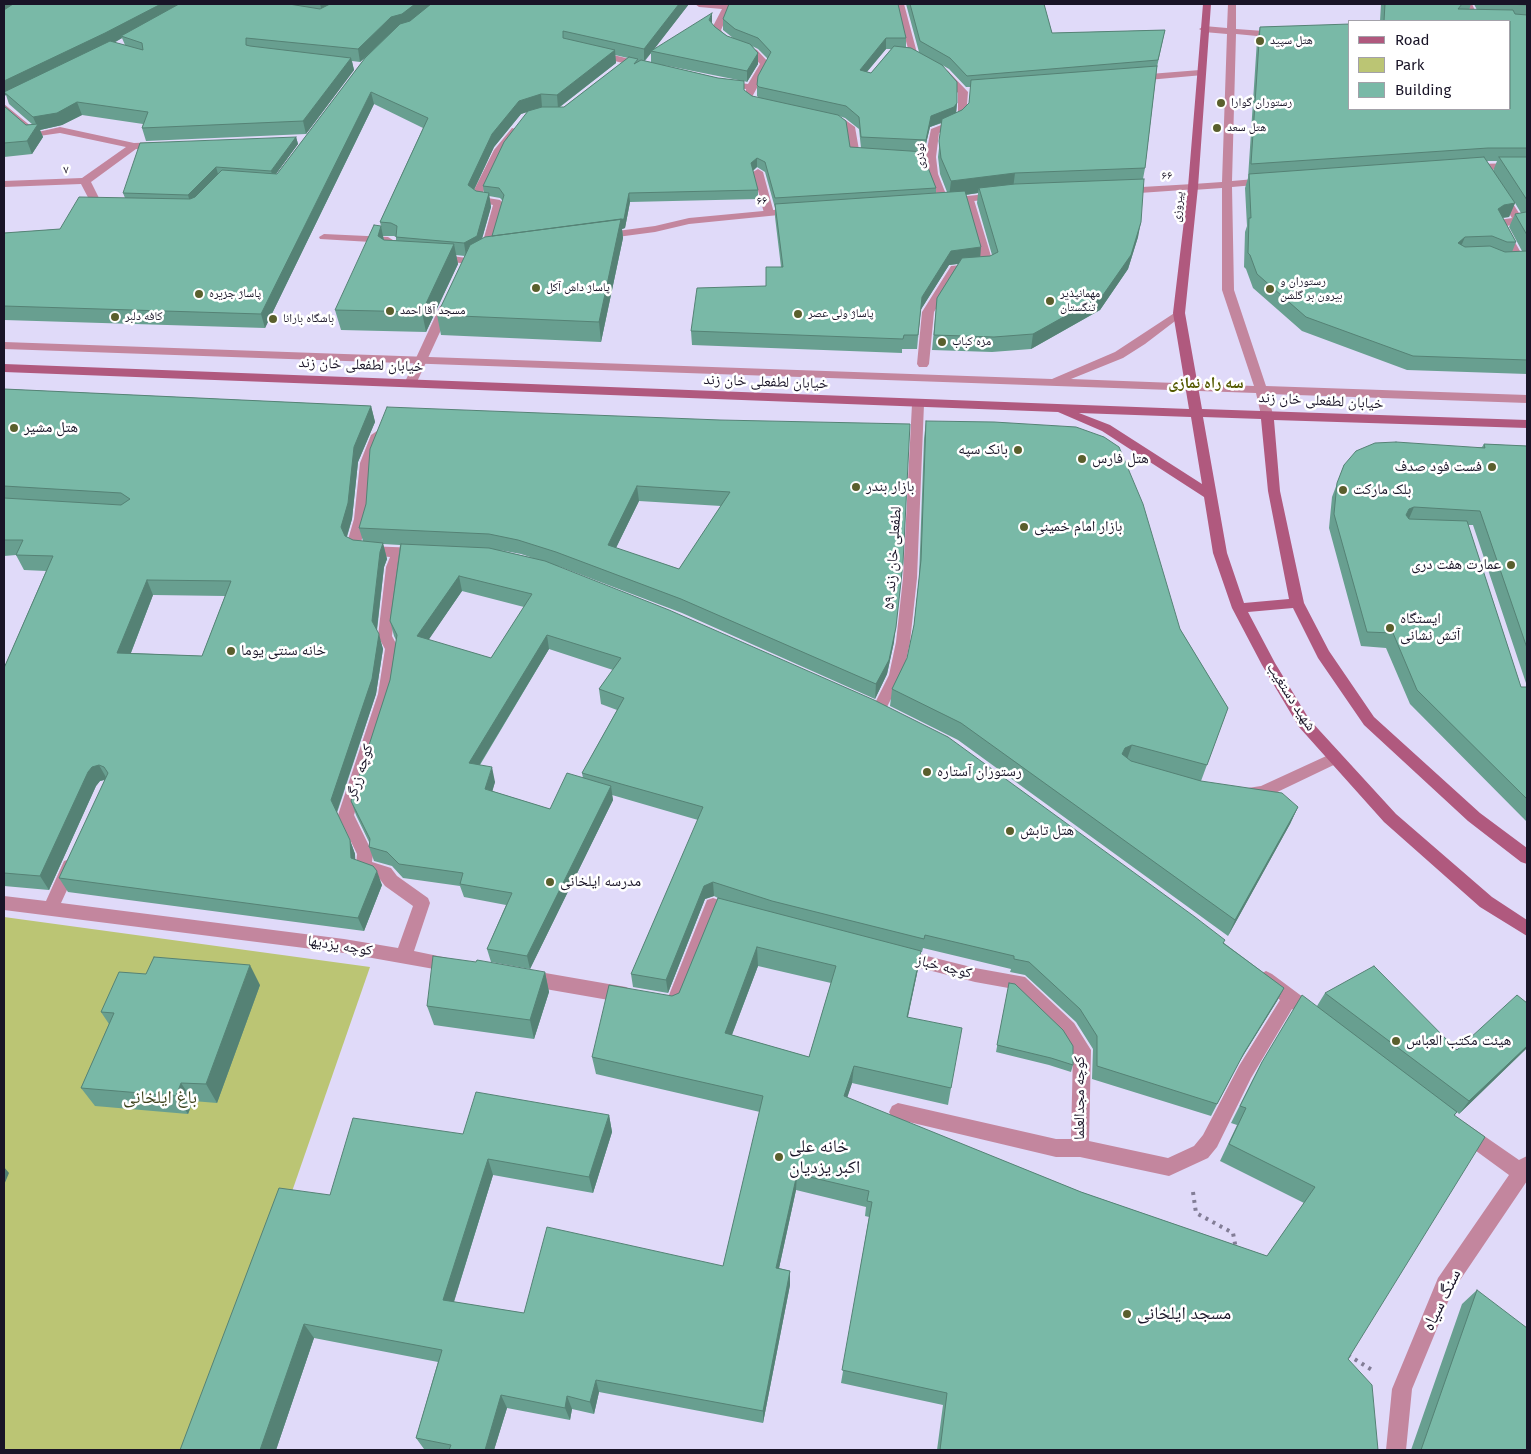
<!DOCTYPE html>
<html>
<head>
<meta charset="utf-8">
<style>
  body { margin:0 }
  #map { position:relative; width:1531px; height:1454px; overflow:hidden; background:#e0daf9; font-family:"Fira Sans",sans-serif }
  canvas { display:block }
  .frame { position:absolute; inset:0; border:5px solid #191427; pointer-events:none }
  .legend { position:absolute; left:1348px; top:20px; width:162px; height:90px; box-sizing:border-box; background:#fff; border:1px solid #a3a1a9; margin:0; padding:6px 9px; list-style:none; font-size:15px; color:#191427 }
  .legend li { display:flex; align-items:center; gap:10px; height:25px }
  .legend b { width:25px; border:1px solid #a3a1a9 }
</style>
</head>
<body>
<div id="map">
<canvas width="1531" height="1454"></canvas>
<div class="frame"></div>
<ul class="legend">
<li><b style="height:6px;background:#b0597e"></b>Road</li>
<li><b style="height:14px;background:#bbc574"></b>Park</li>
<li><b style="height:14px;background:#79b9a7"></b>Building</li>
</ul>
</div>
<script>
const c = document.querySelector('canvas').getContext('2d');
c.lineJoin = 'round';
function fillPath(path, color) {
  c.fillStyle = color;
  c.fill(path, 'evenodd');
}
function poly(rows) {
  const path = new Path2D();
  for (const r of rows) {
    path.moveTo(r[0], r[1]);
    for (let i = 2; i < r.length; i += 2) path.lineTo(r[i], r[i + 1]);
  }
  return path;
}
function strokePath(path, color, width, dash) {
  c.strokeStyle = color;
  c.lineWidth = width;
  c.lineCap = dash ? 'butt' : 'round';
  c.setLineDash(dash || []);
  c.stroke(path);
}
function label(font, color, halo, rows, align = 'center') {
  c.font = font + ' "Fira Sans","Noto Naskh Arabic",sans-serif';
  c.lineWidth = 5;
  c.setLineDash([]);
  c.textBaseline = 'middle';
  c.strokeStyle = halo;
  c.fillStyle = color;
  for (const [text, x, y, turn = 0] of rows) {
    c.save();
    c.translate(x, y);
    c.rotate((+turn || 0) * Math.PI / 180);
    c.textAlign = isNaN(turn) ? turn : align;
    if (halo) c.strokeText(text, 0, 0);
    c.fillText(text, 0, 0);
    c.restore();
  }
}
fillPath(poly([
  [4,917,370,967,288,1203,198,1450,4,1450]
]), '#bbc574');
strokePath(poly([
  [1193,1192,1196,1213,1233,1233,1236,1249],
  [1348,1355,1372,1370]
]), '#827d96', 4, [3, 5]);
fillPath(poly([
  [695,4,730,5,731,7,721,30,723,33,734,42,757,50,770,64,752,97,746,97,746,89,725,87,720,84,725,81,748,84,760,64,751,54,728,46,716,37,711,30,722,9,699,7,695,4],
  [896,4,904,4,917,53,948,71,968,92,966,117,960,124,939,133,936,157,938,174,949,202,948,204,940,204,939,202,928,174,926,160,907,159,902,156,907,153,926,154,931,129,954,120,958,115,958,93,942,75,910,56,896,4],
  [1228,4,1236,4,1236,29,1278,32,1283,35,1278,38,1236,34,1232,181,1266,178,1271,181,1266,184,1232,187,1234,290,1266,386,1527,395,1527,403,1268,394,1273,415,1267,419,1261,415,1256,393,4,349,4,342,1052,379,1115,352,1179,310,1183,311,1183,315,1145,344,1123,358,1071,379,1254,386,1222,290,1222,188,1193,190,1188,187,1193,184,1222,182,1227,34,1204,32,1199,29,1204,26,1227,28,1228,4],
  [597,51,630,59,632,61,627,64,594,56,592,54,597,51],
  [1200,70,1203,71,1203,75,1137,81,1132,78,1137,75,1200,70],
  [4,104,38,132,60,127,134,143,160,142,165,145,160,148,136,149,91,182,101,202,112,203,112,207,93,207,81,184,4,187,4,181,82,178,126,147,60,133,32,137,4,112,4,104],
  [827,115,844,119,855,127,859,150,873,151,873,155,850,155,847,130,838,123,824,120,822,118,827,115],
  [512,128,520,130,504,151,483,192,482,197,500,200,504,204,490,252,485,255,480,252,493,205,473,200,473,192,494,150,512,128],
  [1527,163,1527,169,1471,170,1466,167,1471,164,1527,163],
  [758,169,763,172,774,213,773,215,765,215,764,213,753,172,758,169],
  [1501,190,1505,191,1524,221,1519,224,1506,226,1525,260,1524,262,1509,264,1503,261,1513,257,1494,223,1499,220,1512,218,1496,193,1501,190],
  [969,197,974,200,994,266,988,269,959,271,934,312,929,364,927,367,919,367,917,364,922,312,951,266,982,263,964,200,969,197],
  [324,234,388,237,393,240,388,243,320,239,319,237,324,234],
  [436,254,467,258,473,261,467,264,432,259,431,257,436,254],
  [918,400,924,404,917,578,910,642,903,675,884,713,879,715,874,713,872,709,889,675,896,642,903,578,912,404,918,400],
  [377,431,383,435,372,463,368,519,361,542,366,546,419,548,426,553,419,558,403,557,400,567,392,636,399,649,392,694,354,815,373,854,372,862,391,868,397,876,428,898,430,903,414,951,457,960,460,965,457,970,451,972,344,953,4,910,4,896,46,901,64,861,70,859,76,861,78,866,61,903,344,939,398,948,413,906,385,886,379,878,358,871,356,866,357,854,338,815,378,694,385,649,378,636,386,567,390,557,358,554,347,543,354,519,360,463,371,435,377,431],
  [1335,752,1340,754,1343,758,1340,762,1269,796,1247,799,1241,797,1239,793,1241,789,1261,786,1335,752],
  [713,898,741,907,743,912,741,917,735,919,718,914,680,1009,674,1012,660,1007,657,1002,660,997,669,995,707,900,713,898],
  [899,949,975,968,1025,977,1074,1023,1091,1050,1089,1141,1168,1158,1194,1146,1203,1135,1239,1066,1280,1000,1260,984,1257,979,1260,974,1266,971,1272,974,1319,1009,1322,1015,1319,1021,1313,1023,1292,1009,1251,1078,1217,1147,1208,1158,1169,1176,1080,1157,1056,1157,892,1118,889,1112,892,1106,898,1103,1056,1139,1071,1139,1073,1052,1062,1035,1014,989,975,982,893,961,891,956,893,951,899,949],
  [528,970,626,987,632,990,635,995,632,1000,626,1003,528,986,522,983,519,978,522,973,528,970],
  [1464,1122,1519,1160,1527,1156,1527,1181,1452,1292,1412,1389,1406,1450,1386,1450,1392,1389,1438,1278,1509,1175,1457,1137,1455,1131,1457,1125,1464,1122]
]), '#c3869e');
fillPath(poly([
  [1464,4,1472,4,1478,17,1504,18,1508,21,1471,21,1464,4],
  [1193,184,1198,187,1197,189,1125,194,1120,191,1125,188,1193,184],
  [997,193,1001,194,1001,198,947,204,942,201,947,198,997,193],
  [795,208,800,211,799,213,689,224,655,232,602,239,597,236,602,233,655,226,689,218,795,208],
  [446,303,452,306,416,384,414,387,406,387,404,384,440,306,446,303]
]), '#c3869e');
fillPath(poly([
  [1203,4,1211,4,1198,187,1185,313,1202,409,1527,420,1527,428,1274,420,1280,491,1304,603,1329,651,1374,717,1480,813,1527,848,1527,864,1521,862,1468,821,1364,725,1318,658,1293,608,1248,612,1275,663,1309,719,1396,814,1492,897,1527,920,1527,936,1480,907,1384,822,1299,727,1262,665,1232,608,1213,553,1204,497,1102,431,1058,412,4,372,4,364,1189,409,1173,313,1188,187,1203,4],
  [1079,413,1191,417,1202,484,1110,425,1079,413],
  [1203,417,1261,419,1268,491,1289,599,1244,603,1227,553,1203,417]
]), '#b0597e');
fillPath(poly([
  [4,4,689,4,653,50,712,24,715,27,727,36,733,38,723,30,723,19,906,38,906,47,919,52,906,4,1044,4,1052,33,1165,30,1157,67,1145,168,1143,179,1138,237,1128,269,1100,310,1031,349,992,352,932,350,937,298,958,264,949,265,920,311,917,349,902,349,902,353,692,345,691,331,766,286,781,267,775,217,775,208,765,172,757,167,753,171,758,190,758,199,630,202,625,228,622,229,623,238,601,342,441,335,437,315,465,256,456,255,458,264,426,332,341,330,335,310,381,226,380,222,423,128,374,104,265,328,4,320,4,233,60,229,125,198,123,193,296,137,298,144,276,174,277,174,365,58,360,62,352,61,354,70,306,134,146,141,142,128,143,124,82,115,62,125,40,130,43,137,32,154,4,157,4,106,26,125,33,125,9,104,6,95,4,96],
  [122,38,125,45,114,43],
  [752,46,758,49,768,59,757,85,757,96,759,98,752,96,744,90,744,81,747,82,758,64,758,53],
  [886,49,891,49,871,73,867,72],
  [651,53,651,62,645,61],
  [615,55,628,58,564,107,560,107,616,63],
  [663,65,743,81,718,78],
  [942,65,949,69,966,87,971,87,969,103,962,110,956,113,957,103],
  [527,112,483,186,484,193,476,191,474,190,494,147,521,114],
  [839,116,845,118,859,129,861,148,850,147],
  [942,123,938,157,940,174,947,192,936,193,936,188,927,165,924,152,930,127],
  [978,193,977,203,992,255,990,256,980,257,966,195],
  [489,196,500,198,503,201,492,236,482,239,491,207],
  [383,236,394,236,396,237,396,240,384,240],
  [1381,4,1471,4,1469,10,1477,10,1474,4,1527,4,1527,374,1407,370,1302,331,1253,288,1246,269,1244,267,1245,232,1247,226,1245,188,1248,178,1257,40,1260,27,1510,21,1380,21],
  [1487,161,1497,161,1493,171],
  [1515,203,1521,213,1515,214,1509,227,1522,251,1512,252,1516,242,1503,218,1509,217],
  [4,389,371,406,375,422,358,462,352,519,347,537,353,540,363,541,359,528,720,420,894,642,887,674,875,699,682,613,558,566,1224,943,1284,988,1277,1001,1238,1064,1211,1116,1092,1079,1093,1049,1076,1022,1025,975,1010,972,1011,969,923,948,922,952,921,952,918,969,908,1017,951,1088,948,1105,852,1083,847,1098,1081,1192,1267,1256,1304,1203,1220,1161,1237,1125,1231,1123,1253,1079,1262,1062,1317,1006,1325,993,1457,1050,1527,1003,1527,1048,1459,1114,1457,1112,1455,1115,1348,1359,1378,1450,937,1450,943,1405,841,1383,869,1217,865,1216,866,1207,796,1190,779,1268,790,1271,790,1285,763,1423,599,1392,594,1414,572,1409,570,1420,507,1408,494,1450,429,1450,424,1449,416,1438,438,1362,314,1338,276,1450,180,1450,330,1195,463,1134,609,1115,612,1132,593,1193,493,1175,454,1302,524,1313,723,1266,760,1112,596,1074,592,1057,672,996,679,993,718,898,714,896,705,899,668,993,633,987,631,974,698,820,612,795,613,800,530,969,491,962,487,949,506,905,464,897,460,886,403,878,392,866,374,861,369,847,369,842,356,815,351,801,390,680,396,640,394,636,390,621,400,545,383,544,387,559,384,567,377,631,383,649,376,694,337,813,350,840,355,854,355,859,382,885,364,931,68,892,59,878,105,780,100,781,96,786,49,890,4,886,4,668,46,571,24,570,16,555,4,556],
  [639,501,721,506,679,569,616,548],
  [499,550,521,554,533,558],
  [462,591,524,607,491,658,428,640],
  [153,595,225,596,202,656,131,653],
  [549,649,613,670,599,689,601,704,617,710,582,773,583,778,550,809,492,791,495,782,480,765],
  [758,966,831,983,809,1057,732,1035],
  [926,421,1180,629,1228,708,1201,781,1298,807,1290,824,1228,936,958,740,890,706,892,689,907,658,914,625,919,578,924,439],
  [1484,444,1527,446,1527,686,1473,525,1468,525,1521,687,1527,687,1527,822,1410,704,1386,648,1361,646,1329,528,1332,497,1344,465,1482,447],
  [545,972,549,992,534,1039,434,1025,427,1006],
  [1009,983,1073,1065,1071,1072,1049,1065,996,1052],
  [260,985,217,1103,193,1101,188,1114,95,1106,81,1088,109,1024,101,1012],
  [1477,1290,1527,1450,1411,1450,1462,1304]
]), '#689f90');
fillPath(poly([
  [4,4,18,4,4,15],
  [161,4,188,4,121,36,122,38,109,45,4,92,6,95,4,96,4,81],
  [320,4,337,4,322,12],
  [415,4,433,4,404,26,394,30,360,62,358,49,391,17],
  [679,4,689,4,652,52,651,51,651,53,644,61,644,49],
  [712,13,712,24,709,20],
  [886,38,886,49,859,81,860,70],
  [615,50,616,63,558,108,557,95],
  [758,53,758,64,747,82,747,71],
  [351,58,354,70,306,134,303,121],
  [371,92,374,104,265,328,261,314],
  [541,94,542,107,521,114,494,147,470,198,468,185,492,134,519,101],
  [77,102,82,115,62,125,40,130,43,137,32,154,27,141,37,126,33,117],
  [957,103,956,114,953,118,930,127,924,152,926,140,931,116],
  [296,137,298,144,273,178,271,171],
  [757,158,757,167,751,172,751,163],
  [216,167,218,174,190,202,188,195],
  [1015,173,1013,189,979,188,978,193,949,197,951,181],
  [489,193,491,207,479,249,466,256,464,243],
  [629,193,630,202,625,228,622,229,623,238,601,342,599,322,494,246],
  [1515,203,1509,217,1498,218,1498,209,1504,205],
  [1141,222,1138,237,1128,269,1100,310,1031,349,1033,334],
  [381,226,385,246,378,236],
  [1465,237,1459,251,1458,243],
  [454,244,458,264,426,332,422,312],
  [981,247,980,261,949,265,920,311,917,349,922,297,951,251],
  [371,406,375,422,358,462,352,519,345,542,341,527,354,447],
  [637,486,639,501,610,560,608,545],
  [1414,507,1408,521,1402,523,1409,509],
  [383,543,387,559,384,567,376,636,372,621,380,552],
  [903,563,894,642,887,674,875,699,876,684],
  [459,576,462,591,421,651,417,636],
  [147,580,153,595,125,668,117,653],
  [379,634,383,649,376,694,336,814,331,800],
  [547,635,549,649,472,777,469,763],
  [1132,745,1126,762,1122,754,1125,748],
  [99,765,107,779,100,781,96,786,49,890,40,876,88,772,92,767],
  [492,767,495,782,489,803,485,789],
  [611,786,613,800,530,969,527,956],
  [1298,807,1290,824,1228,936,1235,920],
  [350,840,355,854,356,872,351,858],
  [377,871,382,885,364,931,358,918],
  [713,882,714,896,705,899,668,993,666,980,704,886],
  [757,947,758,966,726,1050,725,1033],
  [921,951,918,969,904,1034,907,1017],
  [250,965,260,985,217,1103,206,1084],
  [545,972,549,992,534,1039,530,1020],
  [1284,988,1277,1001,1237,1065,1244,1053],
  [1527,1046,1527,1048,1459,1114,1469,1101],
  [854,1066,852,1083,842,1113,844,1096],
  [181,1083,193,1101,188,1114,176,1096],
  [609,1115,612,1132,593,1193,589,1177],
  [488,1159,493,1175,450,1314,443,1300],
  [4,1167,9,1173,4,1185],
  [797,1174,796,1190,776,1282,776,1268],
  [790,1271,790,1285,763,1423,763,1411],
  [304,1324,314,1338,276,1450,260,1450],
  [596,1380,599,1392,594,1414,590,1402],
  [501,1395,507,1408,494,1450,485,1450],
  [567,1396,572,1409,570,1420,565,1408]
]), '#558275');
const building = poly([
  [13,4,161,4,105,33,4,81,4,10,13,4],
  [179,4,289,4,320,9,330,4,415,4,402,14,391,17,358,49,246,38,246,45,250,46,351,58,303,121,142,128,148,112,77,102,57,113,33,117,4,92,110,41,143,50,142,43,121,36,179,4],
  [431,4,679,4,644,49,563,31,563,38,615,50,557,95,541,94,519,101,492,134,468,185,476,191,489,193,477,236,464,243,396,237,397,226,391,223,380,222,428,118,371,92,261,314,4,306,4,233,60,229,79,197,190,199,195,197,222,170,277,174,365,58,400,24,410,21,431,4],
  [729,4,898,4,906,38,886,38,860,70,871,73,894,46,911,48,942,65,957,82,957,103,954,107,931,116,926,140,861,137,859,117,846,106,759,87,757,85,758,76,771,52,758,38,735,29,723,19,729,4],
  [910,4,1044,4,1052,33,1165,30,1158,60,967,76,950,58,920,41,910,4],
  [1385,4,1462,4,1458,9,1513,10,1515,14,1527,15,1527,148,1488,148,1251,164,1260,27,1350,24,1350,109,1510,109,1510,21,1384,21,1385,4],
  [1507,4,1527,4,1527,5,1507,4],
  [712,13,709,20,715,27,727,36,750,44,758,53,747,71,651,51,712,13],
  [629,57,638,59,634,64,641,60,718,78,744,81,744,90,752,96,838,115,846,121,850,147,925,152,927,165,936,188,775,198,765,162,757,158,751,163,758,190,629,193,624,219,492,236,504,195,499,188,483,186,504,142,528,111,542,107,564,107,629,57],
  [1157,66,1145,168,1015,173,951,181,941,158,939,141,942,119,962,110,969,103,971,80,1157,66],
  [4,106,26,125,38,124,27,141,4,143,4,106],
  [296,137,271,171,216,167,188,195,123,193,140,143,296,137],
  [1484,157,1515,203,1504,205,1498,209,1516,242,1507,242,1492,236,1465,237,1458,243,1465,247,1490,246,1505,252,1526,251,1527,250,1527,360,1413,356,1306,317,1257,274,1250,255,1248,253,1249,218,1251,218,1249,174,1484,157],
  [1499,157,1527,157,1527,200,1499,157],
  [1144,179,1141,222,1131,255,1103,295,1033,334,994,337,934,335,937,298,962,258,990,256,998,252,979,188,1015,184,1144,179],
  [965,191,981,247,951,251,922,297,918,335,904,335,903,339,691,331,697,288,766,286,766,267,783,267,775,204,965,191],
  [1527,211,1527,235,1515,214,1526,212,1527,211],
  [621,219,599,322,437,315,470,245,485,237,621,219],
  [374,225,381,226,378,236,384,240,454,244,422,312,335,310,374,225],
  [4,389,371,406,354,447,348,503,341,527,345,536,353,540,383,543,380,552,372,621,379,634,372,679,331,800,350,840,351,858,373,866,377,871,358,918,59,878,108,773,104,767,99,765,92,767,88,772,40,876,4,873,4,668,53,556,16,555,23,540,4,540,4,498,121,505,130,499,121,493,4,486,4,389],
  [147,580,231,581,202,656,117,653,147,580],
  [387,407,720,420,910,424,903,563,896,627,889,660,876,684,681,599,556,552,518,540,489,534,359,528,366,504,370,449,387,407],
  [637,486,730,492,679,569,608,545,637,486],
  [926,421,994,422,1076,427,1104,437,1119,447,1143,504,1180,629,1228,708,1207,765,1132,745,1125,748,1122,754,1131,761,1201,781,1282,793,1298,807,1235,920,961,723,892,689,907,658,914,625,921,560,926,421],
  [1396,442,1485,448,1484,444,1527,446,1527,648,1480,511,1414,507,1409,509,1406,515,1409,519,1467,521,1521,687,1527,687,1527,799,1417,690,1393,633,1367,632,1334,514,1337,483,1344,465,1356,451,1375,443,1396,442],
  [401,544,489,548,545,561,669,610,874,700,948,737,1195,917,1225,940,1223,943,1284,988,1244,1053,1217,1104,1097,1066,1097,1036,1080,1009,1029,962,1014,959,1014,956,925,935,924,939,772,901,713,882,704,886,666,980,631,974,703,807,582,773,624,698,599,689,621,658,547,635,469,763,492,767,485,789,550,809,567,773,611,786,527,956,487,949,512,893,460,884,463,873,399,864,387,852,369,847,370,839,351,801,390,680,397,635,390,621,401,544],
  [459,576,532,594,491,658,417,636,459,576],
  [718,898,921,951,907,1017,962,1028,951,1088,854,1066,844,1096,1081,1192,1267,1256,1315,1187,1229,1144,1246,1108,1240,1106,1262,1062,1302,995,1457,1112,1454,1115,1485,1137,1348,1359,1372,1385,1378,1450,940,1450,947,1393,842,1370,872,1202,867,1201,869,1191,797,1174,776,1268,790,1271,763,1411,596,1380,590,1402,567,1396,565,1408,501,1395,485,1450,449,1450,451,1445,416,1438,442,1350,304,1324,260,1450,180,1450,279,1188,330,1195,353,1118,463,1134,476,1092,609,1115,589,1177,488,1159,443,1300,524,1313,547,1227,723,1266,763,1096,592,1057,609,985,672,996,679,993,718,898],
  [757,947,836,966,809,1057,725,1033,757,947],
  [433,956,476,962,477,960,545,972,530,1020,427,1006,433,956],
  [154,957,250,965,206,1084,181,1083,176,1096,81,1088,114,1013,101,1012,119,972,146,974,154,957],
  [1374,966,1457,1050,1517,995,1527,1003,1527,1046,1469,1101,1325,993,1374,966],
  [1009,983,1015,984,1063,1030,1073,1046,1073,1065,1051,1058,997,1045,1009,983],
  [1477,1290,1527,1328,1527,1450,1421,1450,1477,1290]
]);
fillPath(building, '#79b9a7');
strokePath(building, '#558275', 1);
for (const [x, y, r, color] of [
  [1260,41,5,"#5a5f2d"],
  [1221,103,5,"#5a5f2d"],
  [1217,128,5,"#5a5f2d"],
  [536,288,5,"#5a5f2d"],
  [1270,289,5,"#5a5f2d"],
  [199,294,5,"#5a5f2d"],
  [1050,301,5,"#5a5f2d"],
  [390,311,5,"#5a5f2d"],
  [798,314,5,"#5a5f2d"],
  [115,317,5,"#5a5f2d"],
  [273,319,5,"#5a5f2d"],
  [942,342,5,"#5a5f2d"],
  [14,428,5,"#5a5f2d"],
  [1018,450,5,"#5a5f2d"],
  [1082,459,5,"#5a5f2d"],
  [1492,467,5,"#5a5f2d"],
  [856,487,5,"#5a5f2d"],
  [1343,490,5,"#5a5f2d"],
  [1024,527,5,"#5a5f2d"],
  [1511,565,5,"#5a5f2d"],
  [1390,628,5,"#5a5f2d"],
  [231,651,5,"#5a5f2d"],
  [927,772,5,"#5a5f2d"],
  [1010,831,5,"#5a5f2d"],
  [550,882,5,"#5a5f2d"],
  [1396,1041,5,"#5a5f2d"],
  [779,1157,5,"#5a5f2d"],
  [1127,1314,5,"#5a5f2d"]
]) {
  const dot = new Path2D();
  dot.arc(x, y, r, 0, 2 * Math.PI);
  c.fillStyle = color;
  c.fill(dot);
  strokePath(dot, '#fff', 2);
}
label('12px', '#191427', '#fff', [
  ["هتل سپید",1270,41],
  ["رستوران گوارا",1231,103],
  ["هتل سعد",1227,128],
  ["رستوران و",1280,282],
  ["بیرون بر گلشن",1280,296],
  ["پاساژ داش آکل",546,288],
  ["پاساژ جزیره",209,294],
  ["مهمانپذیر",1060,294],
  ["تنگستان",1060,308],
  ["مسجد آقا احمد",400,311],
  ["پاساژ ولی عصر",808,314],
  ["کافه دلبر",125,317],
  ["باشگاه بارانا",283,319],
  ["مزه کباب",952,342]
], 'left');
label('12px', '#191427', '#fff', [
  ["نوذری",921,156,-90],
  ["۷",66,170,-2],
  ["۶۶",1167,176,-3],
  ["۶۶",762,201,-5],
  ["پیروزی",1178,207,-84]
]);
label('15px', '#191427', '#fff', [
  ["خیابان لطفعلی خان زند",361,365,2],
  ["خیابان لطفعلی خان زند",766,382,2],
  ["خیابان لطفعلی خان زند",1321,401,3],
  ["لطفعلی خان زند ۵۹",893,558,-86],
  ["شهید دستغیب",1291,697,57],
  ["کوچه زرگر",360,772,-72],
  ["کوچه یزدیها",340,946,9],
  ["کوچه خباز",944,967,14],
  ["کوچه مجدالعلما",1080,1098,-90]
]);
label('15px', '#191427', '#fff', [
  ["هتل مشیر",24,428],
  ["بانک سپه",1008,450,"right"],
  ["هتل فارس",1092,459],
  ["فست فود صدف",1482,467,"right"],
  ["بازار بندر",866,487],
  ["بلک مارکت",1353,490],
  ["بازار امام خمینی",1034,527],
  ["عمارت هفت دری",1501,565,"right"],
  ["ایستگاه",1400,619],
  ["آتش نشانی",1400,636],
  ["خانه سنتی یوما",241,651],
  ["رستوران آستاره",937,772],
  ["هتل تابش",1020,831],
  ["مدرسه ایلخانی",560,882],
  ["هیئت مکتب العباس",1406,1041]
], 'left');
label('bold 16px', '#545a01', '#fff', [
  ["سه راه نمازی",1206,384]
]);
label('18px', '#3c4019', '#fff', [
  ["باغ ایلخانی",160,1098]
]);
label('18px', '#191427', '#fff', [
  ["خانه علی",789,1147],
  ["اکبر یزدیان",789,1168],
  ["مسجد ایلخانی",1137,1314]
], 'left');
label('18px', '#191427', '#fff', [
  ["سنگ سیاه",1442,1300,-64]
]);
</script>
</body>
</html>
